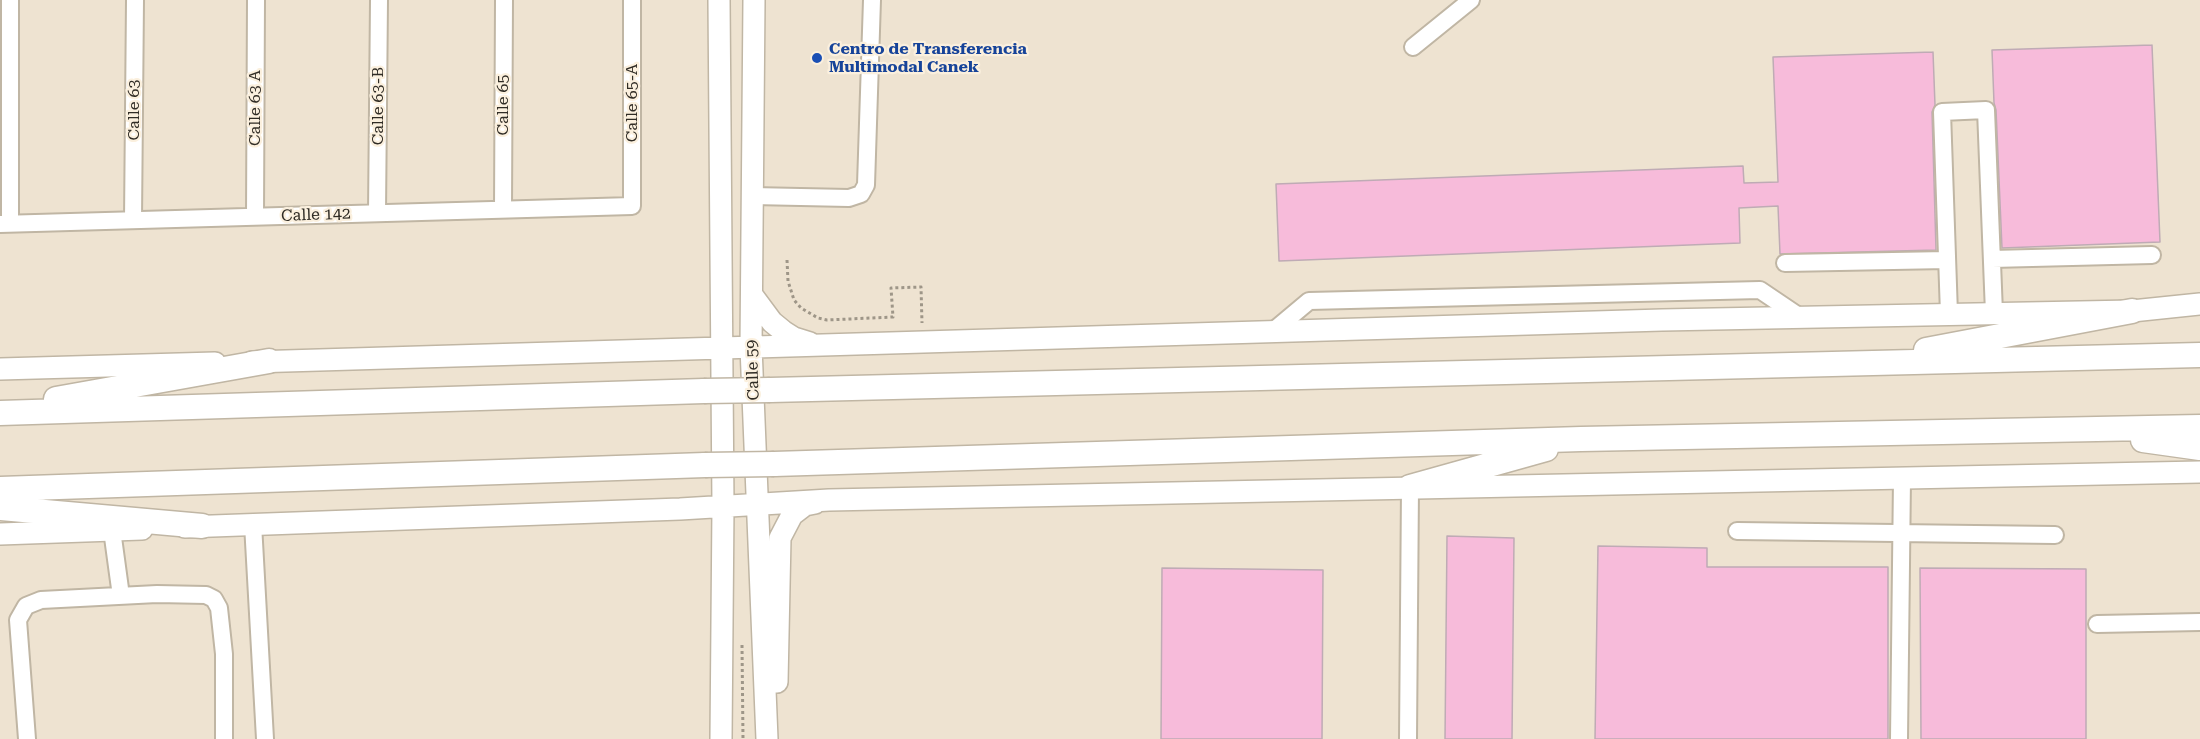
<!DOCTYPE html>
<html>
<head>
<meta charset="utf-8">
<style>
  body { margin:0 }
  canvas { display:block; background:#eee3d1 }
</style>
</head>
<body>
<canvas width="2200" height="739"></canvas>
<script>
const c = document.querySelector('canvas').getContext('2d');
c.lineJoin = 'round';
function fillPath(path, color) {
  c.fillStyle = color;
  c.fill(path, 'evenodd');
}
function poly(rows) {
  const path = new Path2D();
  for (const r of rows) {
    path.moveTo(r[0], r[1]);
    for (let i = 2; i < r.length; i += 2) path.lineTo(r[i], r[i + 1]);
  }
  return path;
}
function strokePath(path, color, width, dash) {
  c.strokeStyle = color;
  c.lineWidth = width;
  c.lineCap = dash ? 'butt' : 'round';
  c.setLineDash(dash || []);
  c.stroke(path);
}
function label(font, color, halo, rows, align = 'center') {
  c.font = font + ' "Roboto Serif",serif';
  c.lineWidth = 4.5;
  c.setLineDash([]);
  c.textBaseline = 'middle';
  c.strokeStyle = halo;
  c.fillStyle = color;
  for (const [text, x, y, turn = 0] of rows) {
    c.save();
    c.translate(x, y);
    c.rotate((+turn || 0) * Math.PI / 180);
    c.textAlign = isNaN(turn) ? turn : align;
    if (halo) c.strokeText(text, 0, 0);
    c.fillText(text, 0, 0);
    c.restore();
  }
}
const building = poly([
  [2152,45,2160,242,2002,248,1996,110,1994,103,1992,50,2152,45],
  [1933,52,1935,105,1932,112,1936,250,1780,254,1778,206,1739,208,1740,243,1279,261,1276,184,1743,166,1744,183,1778,182,1773,57,1933,52],
  [1447,536,1514,538,1512,739,1445,739,1447,536],
  [1598,546,1707,548,1707,567,1888,567,1888,739,1595,739,1598,546],
  [1162,568,1323,570,1322,739,1161,739,1162,568],
  [1920,568,2086,569,2086,739,1921,739,1920,568]
]);
fillPath(building, '#f7bbda');
strokePath(building, '#bfabb5', 1.5);
const minor = poly([
  [1413,47,1471,0],
  [752,196,849,198,861,194,866,185,872,0],
  [503,209,504,0],
  [377,213,379,0],
  [255,216,256,0],
  [133,220,135,0],
  [10,223,10,0],
  [0,224,632,206,632,0],
  [1992,259,2152,255],
  [1785,263,1947,260],
  [1949,314,1942,112,1986,110,1994,313],
  [1272,332,1309,301,1760,290,1800,317],
  [253,524,265,739],
  [112,530,121,596],
  [1737,531,2055,535],
  [2097,624,2200,622],
  [27,739,18,620,26,606,41,600,157,594,206,595,214,599,219,608,224,654,224,739],
  [1408,739,1410,487],
  [1899,739,1902,478]
]);
const major = poly([
  [719,0,723,506,721,739],
  [754,0,751,347,767,739],
  [752,295,772,322,783,331,794,338,810,343],
  [252,362,1662,320,2132,311,2200,304],
  [0,369,215,363],
  [185,527,680,509,829,500,2200,472],
  [0,534,142,529],
  [777,682,780,538,792,515,805,505,815,503]
]);
const highway = poly([
  [1926,350,2132,311],
  [770,390,2200,355],
  [56,399,269,361],
  [0,413,704,391],
  [2143,440,2200,448],
  [774,464,1581,439,2200,427],
  [1410,487,1546,449],
  [0,489,705,465],
  [0,508,202,526]
]);
strokePath(minor, '#c0b6a4', 20);
strokePath(major, '#c0b6a4', 24);
strokePath(highway, '#c0b6a4', 27);
strokePath(poly([
  [787,260,788,281,794,300,801,308,818,318,827,320,893,317,891,288,921,287,922,323],
  [742,645,743,739]
]), '#9e9688', 3, [3, 3]);
strokePath(minor, '#fff', 16);
strokePath(major, '#fff', 21);
strokePath(highway, '#fff', 24);
const highwayBridge = poly([
  [704,391,770,390],
  [705,465,774,464]
]);
strokePath(highwayBridge, '#c0b6a4', 27, []);
strokePath(highwayBridge, '#fff', 24);
for (const [x, y, r, color] of [
  [817,58,6,"#1a4fb4"]
]) {
  const dot = new Path2D();
  dot.arc(x, y, r, 0, 2 * Math.PI);
  c.fillStyle = color;
  c.fill(dot);
  strokePath(dot, '#fbf0de', 2);
}
label('bold 16px', '#164399', '#fbf0de', [
  ["Centro de Transferencia",829,49],
  ["Multimodal Canek",829,67]
], 'left');
label('16px', '#302c25', '#fbf0de', [
  ["Calle 65-A",632,103,-90],
  ["Calle 65",503,105,-90],
  ["Calle 63-B",378,106,-90],
  ["Calle 63 A",255,108,-90],
  ["Calle 63",134,110,-90],
  ["Calle 142",316,215,-2],
  ["Calle 59",753,370,-92]
]);
</script>
</body>
</html>
